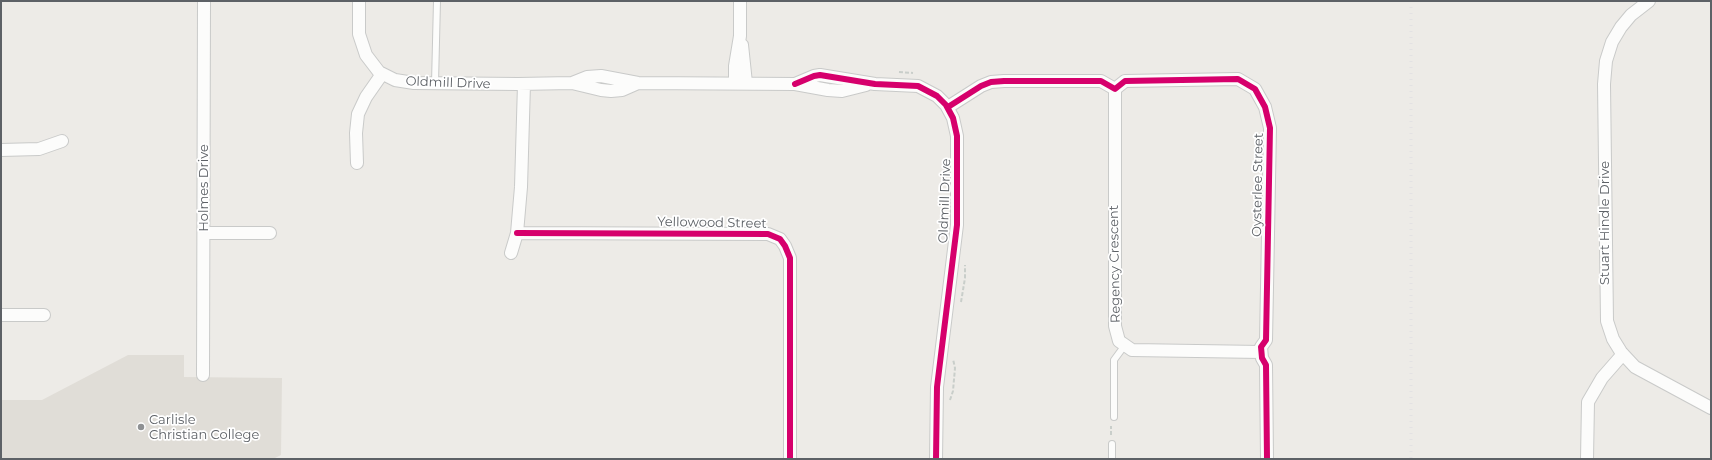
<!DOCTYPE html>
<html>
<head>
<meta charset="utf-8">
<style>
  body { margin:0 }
  #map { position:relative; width:1712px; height:460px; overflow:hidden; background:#edebe7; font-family:Montserrat,sans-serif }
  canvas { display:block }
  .frame { position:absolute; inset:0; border:2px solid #5d6166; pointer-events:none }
</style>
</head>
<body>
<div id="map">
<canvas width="1712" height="460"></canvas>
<div class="frame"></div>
</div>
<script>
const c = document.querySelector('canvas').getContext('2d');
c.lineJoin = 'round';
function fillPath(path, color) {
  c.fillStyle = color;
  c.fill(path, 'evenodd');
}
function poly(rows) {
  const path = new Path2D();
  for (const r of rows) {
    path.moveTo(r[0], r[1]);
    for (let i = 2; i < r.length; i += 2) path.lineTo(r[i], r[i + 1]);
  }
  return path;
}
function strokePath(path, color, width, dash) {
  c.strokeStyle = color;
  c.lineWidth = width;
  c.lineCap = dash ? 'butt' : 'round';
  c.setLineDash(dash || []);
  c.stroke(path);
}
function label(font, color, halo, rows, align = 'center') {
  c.font = font + ' Montserrat,sans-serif';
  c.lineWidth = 3.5;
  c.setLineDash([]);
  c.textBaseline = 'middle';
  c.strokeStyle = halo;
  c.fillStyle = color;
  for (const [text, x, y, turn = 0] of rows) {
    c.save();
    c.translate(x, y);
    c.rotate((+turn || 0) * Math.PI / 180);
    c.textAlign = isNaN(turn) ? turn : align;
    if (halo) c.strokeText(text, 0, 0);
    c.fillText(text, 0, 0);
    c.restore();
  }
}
fillPath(poly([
  [128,355,184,355,184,377,282,378,281,455,273,459,1,459,1,400,42,400]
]), '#e0ddd7');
const service = poly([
  [435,83,437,1],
  [1114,417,1114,360,1125,345],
  [1112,444,1112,459]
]);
const minor = poly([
  [359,1,359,34,366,55,379,72,395,80,414,83,518,84,572,83,601,90,611,91,622,90,638,83],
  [1649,1,1631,15,1621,27,1612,42,1606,61,1604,84,1607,321,1613,339,1621,352,1635,367,1711,408],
  [742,45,746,83],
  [572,83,587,77,601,76,638,83,795,84,828,90,842,91,866,85],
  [735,83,735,66,740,36,740,1],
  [795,84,814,76,820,75,875,84,918,86,937,96,946,105,953,118,957,136,957,225,937,387,936,459],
  [1115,89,1115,326,1119,341,1132,350,1261,352],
  [948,107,981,86,991,82,1004,81,1101,81,1115,89,1125,81,1238,79,1255,89,1265,107,1270,128,1266,340,1261,347,1262,358,1266,365,1267,459],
  [1,150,39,149,62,141],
  [357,163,356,133,358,114,366,97,382,74],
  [204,233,270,233],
  [517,233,768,234,780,239,785,246,790,258,790,459],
  [511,253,517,233,521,187,524,84],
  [1,315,44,315],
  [203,375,204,1],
  [1587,459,1588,402,1602,378,1623,354]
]);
strokePath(service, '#c9cac9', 8);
strokePath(minor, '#c9cac9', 14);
strokePath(poly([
  [899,72,913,73],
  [961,302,965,278,965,265],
  [950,400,953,391,955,368,953,359],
  [1111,435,1111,426]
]), '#c9ceca', 2, [4, 2]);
strokePath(service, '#fcfcfb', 6);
strokePath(minor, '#fcfcfb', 12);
strokePath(poly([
  [1411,1,1411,459]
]), '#e3e2e3', 3, [1, 5]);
strokePath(poly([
  [795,84,814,76,820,75,875,84,918,86,937,96,946,105,953,118,957,136,957,225,937,387,936,459],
  [948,107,981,86,991,82,1004,81,1101,81,1115,89,1125,81,1238,79,1255,89,1265,107,1270,128,1266,340,1261,347,1262,358,1266,365,1267,459],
  [517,233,768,234,780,239,785,246,790,258,790,459]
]), '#d6006c', 6);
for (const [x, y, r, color] of [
  [141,427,4,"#8f9193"]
]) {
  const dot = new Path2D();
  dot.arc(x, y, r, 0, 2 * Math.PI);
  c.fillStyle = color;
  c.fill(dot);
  strokePath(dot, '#fff', 1.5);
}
label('13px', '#5d6166', '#fff', [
  ["Oldmill Drive",448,83,2],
  ["Oysterlee Street",1258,185,-89],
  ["Holmes Drive",204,188,-90],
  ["Oldmill Drive",945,201,-88],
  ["Yellowood Street",712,223,1],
  ["Stuart Hindle Drive",1605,223,-90],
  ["Regency Crescent",1115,264,-91]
]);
label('13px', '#5d6166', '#fff', [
  ["Carlisle",149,420],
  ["Christian College",149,435]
], 'left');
</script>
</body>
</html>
